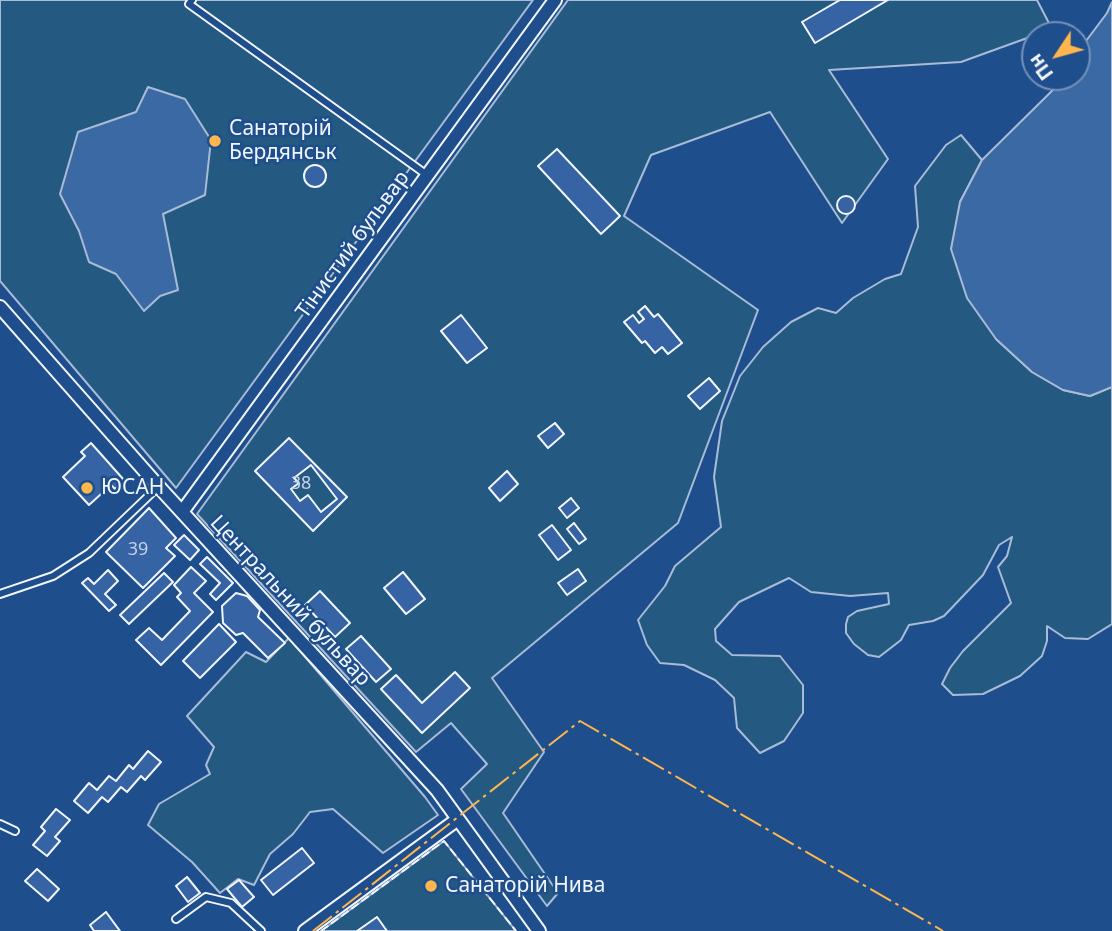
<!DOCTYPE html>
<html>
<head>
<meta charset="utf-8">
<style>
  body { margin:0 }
  #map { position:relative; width:1112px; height:931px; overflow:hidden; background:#1f4e8c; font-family:"Noto Sans",sans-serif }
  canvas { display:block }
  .north { position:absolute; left:1021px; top:21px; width:70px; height:70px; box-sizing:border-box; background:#1f4e8c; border:2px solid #7391ba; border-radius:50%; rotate:234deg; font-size:19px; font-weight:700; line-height:28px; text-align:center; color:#f2f6ff }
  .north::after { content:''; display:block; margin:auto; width:24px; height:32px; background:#ffb74d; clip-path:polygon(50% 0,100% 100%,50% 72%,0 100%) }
</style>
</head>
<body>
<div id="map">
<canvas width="1112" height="931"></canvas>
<div class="north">Пн</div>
</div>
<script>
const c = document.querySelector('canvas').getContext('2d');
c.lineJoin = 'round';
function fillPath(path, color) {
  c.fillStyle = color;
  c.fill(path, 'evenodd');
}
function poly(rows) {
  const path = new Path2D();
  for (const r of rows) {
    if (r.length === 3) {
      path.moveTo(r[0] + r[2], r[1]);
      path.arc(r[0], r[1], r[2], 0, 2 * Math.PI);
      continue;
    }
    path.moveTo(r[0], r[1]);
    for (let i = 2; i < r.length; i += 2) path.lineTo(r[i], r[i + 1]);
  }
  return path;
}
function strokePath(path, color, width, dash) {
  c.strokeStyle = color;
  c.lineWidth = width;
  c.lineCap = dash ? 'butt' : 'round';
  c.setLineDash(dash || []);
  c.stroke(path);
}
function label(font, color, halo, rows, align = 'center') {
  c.font = font + ' "Noto Sans",sans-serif';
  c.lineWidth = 5;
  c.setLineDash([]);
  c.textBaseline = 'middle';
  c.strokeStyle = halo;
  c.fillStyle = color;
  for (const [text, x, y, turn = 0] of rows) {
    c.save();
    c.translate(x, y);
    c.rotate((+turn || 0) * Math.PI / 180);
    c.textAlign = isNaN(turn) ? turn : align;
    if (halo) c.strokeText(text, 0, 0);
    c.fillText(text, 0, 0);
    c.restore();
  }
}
const green = poly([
  [0,0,533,0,176,488,0,281,0,0],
  [568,0,1037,0,1052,29,961,62,829,70,888,159,842,223,770,112,651,155,624,216,758,310,678,523,492,678,544,752,503,813,558,893,547,906,461,789,487,764,451,723,416,752,197,514,568,0],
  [961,135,982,160,960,202,996,339,1032,372,1063,390,1090,396,1112,387,1112,624,1088,639,1065,638,1047,626,1047,641,1042,656,1020,676,983,694,953,695,942,684,950,668,963,651,1011,603,998,567,1007,556,1012,537,999,545,983,575,944,616,933,621,909,625,901,640,879,657,868,655,854,644,846,633,846,624,848,617,857,611,889,604,888,593,850,596,811,592,789,578,739,602,715,629,716,641,732,655,780,656,803,685,803,713,784,741,760,753,737,728,734,698,715,680,684,665,660,663,647,645,638,620,665,586,675,566,721,527,714,477,722,421,740,376,763,347,791,322,818,308,836,313,853,298,885,279,901,274,918,227,915,186,946,145,961,135],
  [289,638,425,797,438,815,383,853,333,809,310,812,293,834,270,854,254,885,238,879,220,893,192,862,148,825,159,804,210,774,206,765,214,747,187,716,246,652,266,662,289,638],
  [444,841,516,931,321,931,444,841]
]);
fillPath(green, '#245a82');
strokePath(green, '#a8bbd7', 2);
const water = poly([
  [1112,2,1112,387,1090,396,1063,390,1032,372,996,339,967,298,951,249,960,202,982,160,1066,77,1077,77,1077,53,1107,13,1112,2],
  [148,87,185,99,211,140,205,195,163,214,178,290,160,296,144,311,116,274,89,262,79,231,60,194,78,132,136,112,148,87]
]);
fillPath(water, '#3b69a3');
strokePath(water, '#a8bbd7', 2);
const building = poly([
  [840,0,888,0,815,43,802,22,840,0],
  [557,149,620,216,601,234,538,166,557,149],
  [315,176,11],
  [846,205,9],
  [645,306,654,317,658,314,682,343,668,354,662,347,655,353,645,341,642,343,624,322,633,315,639,323,644,319,638,312,645,306],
  [461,315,487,348,467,363,441,331,461,315],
  [709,378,720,391,700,409,688,396,709,378],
  [555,423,564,434,548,448,538,436,555,423],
  [289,438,347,497,313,531,255,471,289,438],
  [91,443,124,480,115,489,111,485,89,505,63,477,85,456,81,452,91,443],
  [311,465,337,499,321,512,308,495,300,501,291,489,299,483,294,478,311,465],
  [507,471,518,484,500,501,489,488,507,471],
  [571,498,579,508,567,518,559,508,571,498],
  [149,508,176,538,166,548,175,556,143,588,106,552,149,508],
  [574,523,586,539,579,544,567,529,574,523],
  [552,525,571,550,558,560,539,535,552,525],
  [184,535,199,550,190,560,174,545,184,535],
  [207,557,233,583,216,600,210,594,220,583,200,564,207,557],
  [191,567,206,581,194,593,213,612,161,665,136,640,149,628,162,640,190,611,177,597,181,593,174,585,191,567],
  [578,569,586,581,567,595,558,583,578,569],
  [108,570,118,581,105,594,116,605,109,611,82,583,88,578,94,584,108,570],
  [403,572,425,599,406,614,384,588,403,572],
  [164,573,173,582,129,624,120,615,164,573],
  [320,591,350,623,335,637,305,605,320,591],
  [236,593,247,596,260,610,258,617,285,643,268,658,243,633,236,635,223,623,222,606,236,593],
  [219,624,236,642,200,678,183,661,219,624],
  [361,636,391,669,376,682,346,649,361,636],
  [455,672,470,688,422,733,381,689,396,675,422,703,455,672],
  [148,751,161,762,145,780,141,776,127,792,121,787,108,802,102,797,88,813,74,801,89,783,97,790,109,776,116,781,129,765,133,769,148,751],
  [56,809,70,820,55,837,60,841,47,856,33,845,45,831,41,827,56,809],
  [302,848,314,863,273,895,261,880,302,848],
  [37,869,59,889,48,901,25,881,37,869],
  [187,877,200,893,188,902,176,886,187,877],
  [239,880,254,897,242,907,227,889,239,880],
  [106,912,120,931,94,931,90,925,106,912],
  [377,917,387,931,357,931,377,917]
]);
fillPath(building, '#3563a3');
strokePath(building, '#f2f6ff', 2);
const lane = poly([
  [192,0,189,4,427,175],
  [0,594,53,576,89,553,158,487],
  [0,824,15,831],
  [176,919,206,897,231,903,261,931]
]);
const street = poly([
  [0,307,159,487,437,790,539,931],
  [182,512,555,0],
  [305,931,458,819]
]);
strokePath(lane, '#f2f6ff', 10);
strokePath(street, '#f2f6ff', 16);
strokePath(lane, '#1f4e8c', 6);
strokePath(street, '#1f4e8c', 12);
strokePath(poly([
  [321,931,444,841,516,931]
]), '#f2f6ff', 2, [9, 3.5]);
strokePath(poly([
  [313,931,580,721,943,931]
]), '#ffb74d', 2, [24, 5, 3.5, 5]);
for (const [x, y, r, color] of [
  [215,141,7,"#ffb74d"],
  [87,488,7,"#ffb74d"],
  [431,886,7,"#ffb74d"]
]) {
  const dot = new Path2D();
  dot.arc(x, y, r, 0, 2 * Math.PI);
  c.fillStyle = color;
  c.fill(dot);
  strokePath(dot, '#1f4e8c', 2.5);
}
label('18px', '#c3d1e8', null, [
  ["38",301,484],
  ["39",138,550]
]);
label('21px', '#f2f6ff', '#1f4e8c', [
  ["Санаторій",229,129],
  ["Бердянськ",229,153],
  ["ЮСАН",101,488],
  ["Санаторій Нива",445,886]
], 'left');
label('21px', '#f2f6ff', '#1f4e8c', [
  ["Тінистий бульвар",353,245,-54],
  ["Центральний бульвар",290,601,47]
]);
</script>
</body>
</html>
